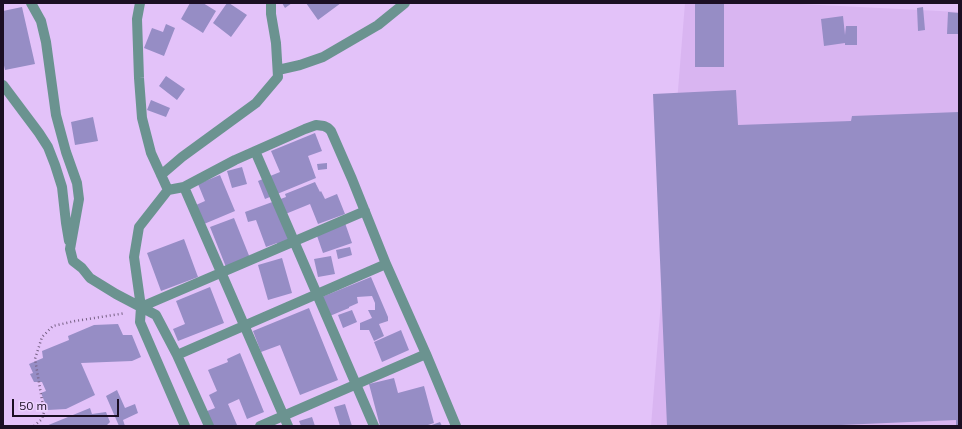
<!DOCTYPE html>
<html>
<head>
<meta charset="utf-8">
<style>
  body { margin:0 }
  #map { position:relative; width:962px; height:429px; overflow:hidden; background:#e3c2f9; font-family:Mulish,sans-serif }
  canvas { display:block }
  .frame { position:absolute; inset:0; border:4px solid #1b0f23; pointer-events:none }
  .scale { position:absolute; left:12px; top:399px; width:107px; height:18px; box-sizing:border-box; border:2px solid #1b0f23; border-top:0; padding-left:5px; font-size:12px; line-height:14px; white-space:nowrap; color:#1b0f23; -webkit-text-stroke:3px #edd2ff; paint-order:stroke }
</style>
</head>
<body>
<div id="map">
<canvas width="962" height="429"></canvas>
<div class="frame"></div>
<div class="scale">50 m</div>
</div>
<script>
const c = document.querySelector('canvas').getContext('2d');
c.lineJoin = 'round';
function fillPath(path, color) {
  c.fillStyle = color;
  c.fill(path, 'evenodd');
}
function poly(rows) {
  const path = new Path2D();
  for (const r of rows) {
    path.moveTo(r[0], r[1]);
    for (let i = 2; i < r.length; i += 2) path.lineTo(r[i], r[i + 1]);
  }
  return path;
}
function strokePath(path, color, width, dash) {
  c.strokeStyle = color;
  c.lineWidth = width;
  c.lineCap = dash ? 'butt' : 'round';
  c.setLineDash(dash || []);
  c.stroke(path);
}
fillPath(poly([
  [685,3,780,3,959,12,959,426,651,426]
]), '#d9b5f1');
fillPath(poly([
  [190,3,203,3,216,11,203,33,181,19],
  [227,3,229,3,247,15,231,37,213,23],
  [282,3,292,3,285,8],
  [306,3,341,3,318,20],
  [695,3,724,3,724,67,695,67],
  [22,7,35,64,5,70,3,61,3,11],
  [923,7,925,30,918,31,917,8],
  [948,12,959,13,959,34,947,34],
  [843,16,845,35,846,26,857,26,857,45,845,45,845,43,824,46,821,19],
  [166,24,175,28,164,56,144,48,152,28,163,32],
  [166,76,185,89,177,100,159,86],
  [736,90,738,125,851,121,852,116,959,112,959,426,956,426,956,420,818,426,667,426,653,94],
  [151,100,170,108,166,117,147,110],
  [93,117,98,141,75,145,71,122],
  [315,133,322,151,308,156,316,178,265,199,258,181,280,172,271,151],
  [327,163,327,169,318,170,317,164],
  [242,167,247,184,232,188,227,171],
  [220,175,235,211,204,224,196,205,205,201,198,184],
  [315,182,320,192,321,191,325,199,337,194,345,214,318,224,310,204,283,215,291,239,277,244,277,243,266,247,256,220,248,222,245,212,286,197,285,194],
  [234,218,250,258,226,267,210,227],
  [345,223,352,243,323,253,316,233],
  [184,239,198,277,161,291,147,253],
  [350,247,352,255,338,259,336,250],
  [331,256,335,274,318,277,314,259],
  [282,258,292,293,268,300,258,265],
  [371,277,388,317,388,321,379,324,384,336,374,341,369,330,360,330,360,323,372,318,368,310,375,310,375,303,372,296,357,297,358,303,349,307,349,308,325,318,317,299],
  [210,287,224,323,178,341,173,329,185,324,176,301],
  [309,308,338,380,300,395,280,345,261,352,253,331],
  [352,310,357,322,343,328,338,315],
  [118,324,123,335,132,335,141,357,132,361,81,363,95,395,66,409,48,410,41,393,46,391,42,382,34,382,30,374,33,373,29,364,43,358,42,351,69,340,68,336,94,325],
  [401,330,409,350,382,362,374,342],
  [240,353,264,412,247,419,239,399,228,404,237,425,234,426,208,426,202,413,215,408,209,395,217,391,208,370,228,362,227,359],
  [394,378,398,393,424,386,434,423,425,426,380,426,369,384],
  [117,390,125,408,135,404,138,413,123,420,125,426,119,426,106,396],
  [345,404,352,426,340,426,334,407],
  [90,408,92,414,106,412,110,422,107,425,107,426,46,426],
  [312,417,315,426,301,426,299,421],
  [440,422,442,426,429,426]
]), '#968dc5');
strokePath(poly([
  [34,426,42,419,44,412,35,359,42,337,53,326,75,321,120,314,125,313]
]), '#776185', 2.5, [1, 3]);
strokePath(poly([
  [31,3,41,21,46,42,56,115,66,152,77,183,79,199,70,249,73,261,82,268,90,278,116,294,156,315,177,355,209,426],
  [140,3,137,19,139,78,142,118,151,153,168,190,184,187,235,160,305,129,316,125,324,126,328,128,331,131,352,179,386,264,426,354,456,426],
  [278,70,300,65,323,57,378,25,405,3],
  [3,85,39,133,48,147,55,165,62,187,66,223,69,241],
  [255,151,374,426],
  [161,175,182,157,256,103,278,77,276,43,271,14,271,3],
  [184,187,288,426],
  [168,190,139,227,134,257,141,307,140,322,185,426],
  [141,307,365,211],
  [177,355,386,264],
  [260,426,426,354]
]), '#6b9390', 10);
</script>
</body>
</html>
